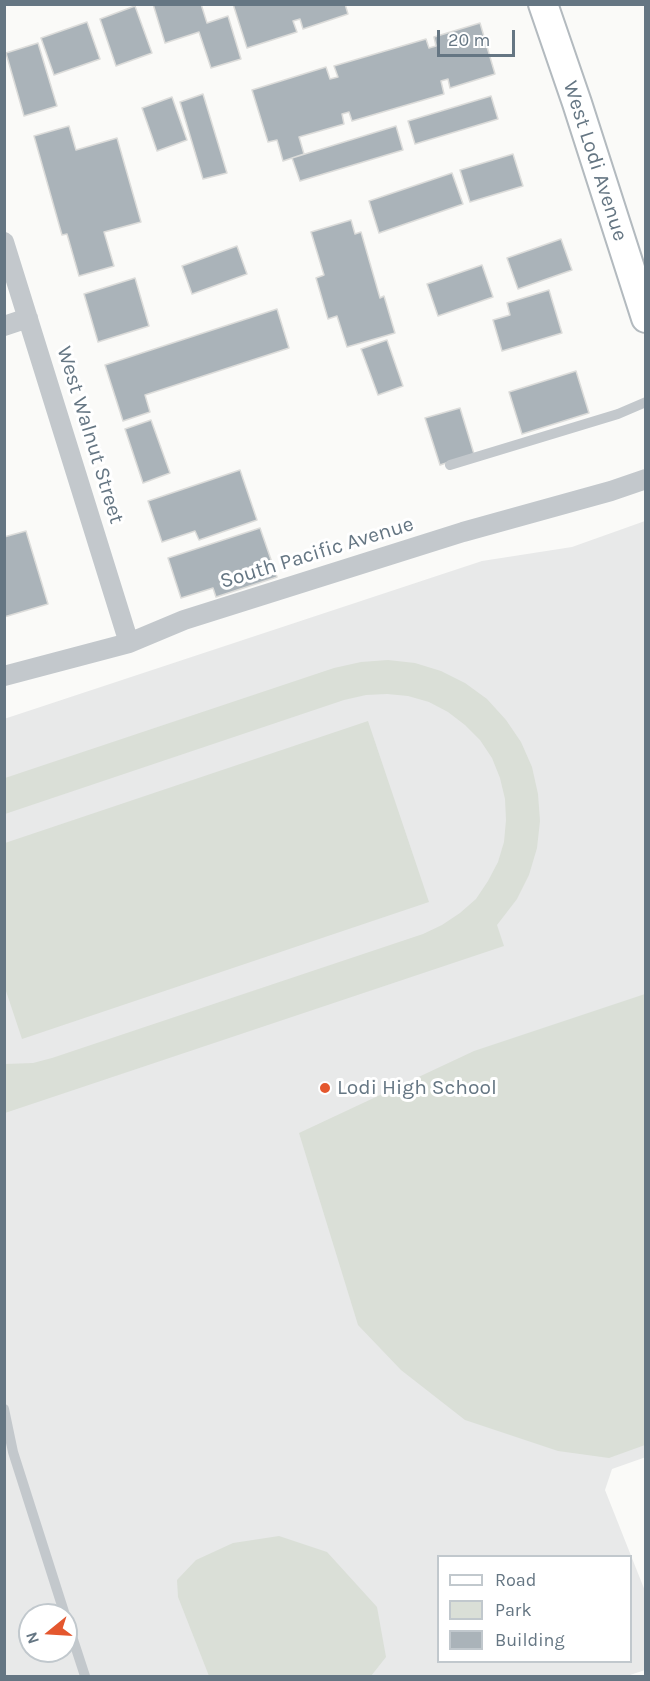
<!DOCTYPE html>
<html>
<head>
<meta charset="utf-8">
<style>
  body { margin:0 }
  #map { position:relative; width:650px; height:1681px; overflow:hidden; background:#fafaf8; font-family:Karla,sans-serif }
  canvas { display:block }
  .frame { position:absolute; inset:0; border:6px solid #657683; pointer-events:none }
  .legend { position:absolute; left:437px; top:1555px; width:195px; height:108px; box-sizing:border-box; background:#fff; border:2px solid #c1c8cd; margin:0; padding:8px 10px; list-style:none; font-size:18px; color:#657683 }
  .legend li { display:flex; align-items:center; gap:12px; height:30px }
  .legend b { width:30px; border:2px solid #c1c8cd }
  .north { position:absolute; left:18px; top:1603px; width:60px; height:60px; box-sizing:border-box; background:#fff; border:2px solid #c1c8cd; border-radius:50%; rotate:252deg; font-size:16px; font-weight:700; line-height:24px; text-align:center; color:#657683 }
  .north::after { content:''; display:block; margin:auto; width:21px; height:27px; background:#e4572e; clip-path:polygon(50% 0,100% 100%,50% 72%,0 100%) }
  .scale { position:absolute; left:437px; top:30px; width:78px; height:27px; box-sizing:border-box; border:3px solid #657683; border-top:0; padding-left:8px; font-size:18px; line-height:21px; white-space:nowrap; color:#657683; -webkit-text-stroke:4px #fff; paint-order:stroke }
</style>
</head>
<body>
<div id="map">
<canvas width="650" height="1681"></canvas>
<div class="frame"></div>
<ul class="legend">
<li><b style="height:8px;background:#fff"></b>Road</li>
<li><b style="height:16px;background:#dadfd7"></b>Park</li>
<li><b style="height:16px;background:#aab3b9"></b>Building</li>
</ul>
<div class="north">N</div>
<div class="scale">20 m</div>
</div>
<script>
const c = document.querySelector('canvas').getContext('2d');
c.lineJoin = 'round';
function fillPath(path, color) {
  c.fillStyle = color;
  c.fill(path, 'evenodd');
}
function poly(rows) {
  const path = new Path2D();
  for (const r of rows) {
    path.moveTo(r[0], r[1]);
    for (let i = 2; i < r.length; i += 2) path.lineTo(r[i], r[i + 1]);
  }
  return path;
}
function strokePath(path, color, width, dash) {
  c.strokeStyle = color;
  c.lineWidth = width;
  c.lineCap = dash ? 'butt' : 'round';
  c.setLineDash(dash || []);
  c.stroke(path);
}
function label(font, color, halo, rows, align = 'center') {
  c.font = font + ' Karla,sans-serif';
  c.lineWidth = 6;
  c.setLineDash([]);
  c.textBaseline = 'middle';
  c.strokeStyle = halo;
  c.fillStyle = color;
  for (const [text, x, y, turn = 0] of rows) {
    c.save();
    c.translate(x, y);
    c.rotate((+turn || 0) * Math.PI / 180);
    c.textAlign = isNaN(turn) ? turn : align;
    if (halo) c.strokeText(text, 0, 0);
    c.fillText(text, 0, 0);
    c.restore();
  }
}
fillPath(poly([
  [645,521,646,1457,612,1469,605,1490,645,1591,645,1670,627,1676,5,1676,4,719,482,561,572,547],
  [438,1556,630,1556,630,1662,438,1662],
  [30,1615,66,1615,66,1651,30,1651]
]), '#e8e9e9');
fillPath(poly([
  [388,660,415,663,441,671,465,683,487,699,506,720,521,742,532,767,538,794,540,821,537,848,529,875,517,899,497,925,504,946,5,1113,5,1064,33,1063,52,1058,423,934,442,925,460,913,476,899,488,881,498,862,504,842,506,820,505,799,500,778,492,758,480,740,465,725,448,712,429,702,408,696,387,694,366,695,344,700,5,814,5,778,334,668,361,662],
  [368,721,429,902,22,1039,5,988,5,843],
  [645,994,645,1445,609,1458,558,1451,465,1420,401,1370,358,1325,299,1133,474,1051],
  [279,1536,327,1552,377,1607,386,1657,371,1676,209,1676,178,1597,177,1580,196,1560,233,1543]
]), '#dadfd7');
const building = poly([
  [153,4,201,4,207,23,228,16,241,59,211,68,199,32,165,43,153,4],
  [233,4,345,4,348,14,303,29,300,19,293,21,297,32,247,48,233,4],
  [135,6,152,53,116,66,100,19,135,6],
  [87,22,100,59,54,75,41,38,87,22],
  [480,23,495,74,450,88,448,79,441,81,444,94,352,121,349,112,342,114,344,124,299,137,304,154,283,161,277,140,268,142,252,90,326,67,330,79,338,77,334,66,426,39,429,48,436,46,434,37,480,23],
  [38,43,57,106,24,116,6,53,38,43],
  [203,94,227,173,203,179,180,102,203,94],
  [491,96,498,119,415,144,408,121,491,96],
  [172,97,187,140,157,151,142,108,172,97],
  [69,126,76,150,117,138,141,222,104,232,114,266,79,276,67,234,62,235,34,136,69,126],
  [396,126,403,150,300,181,292,158,396,126],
  [513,154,523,186,470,202,460,170,513,154],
  [452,173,463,204,379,233,369,201,452,173],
  [351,220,355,234,361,232,380,298,384,296,395,333,347,347,337,316,328,319,316,278,324,275,311,232,351,220],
  [561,239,572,270,518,289,507,258,561,239],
  [237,246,247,274,192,294,182,266,237,246],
  [482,265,493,297,438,316,427,284,482,265],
  [135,278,149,326,98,342,84,294,135,278],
  [549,290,562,333,502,351,493,320,510,315,507,303,549,290],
  [277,309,289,348,145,395,150,412,123,421,105,365,277,309],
  [387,340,403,386,378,395,361,349,387,340],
  [576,371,589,413,522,434,509,392,576,371],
  [460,408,474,454,440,465,425,418,460,408],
  [151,420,170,473,143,483,125,429,151,420],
  [240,470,257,520,199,540,195,531,162,542,148,501,240,470],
  [260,528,277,577,216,597,213,588,181,598,168,558,260,528],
  [26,531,48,604,4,617,4,537,26,531]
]);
fillPath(building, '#aab3b9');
strokePath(building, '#dcdcda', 1.5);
const secondary = poly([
  [543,4,577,103,646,318]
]);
strokePath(secondary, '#b3babf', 32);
strokePath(poly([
  [450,465,618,414,646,402],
  [4,1409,13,1452,65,1615],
  [66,1618,85,1676]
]), '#c3c8cc', 10);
strokePath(poly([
  [4,242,129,643],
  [4,326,28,318],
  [4,676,129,643,184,620,463,532,611,491,646,479]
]), '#c3c8cc', 20);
strokePath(secondary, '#fff', 28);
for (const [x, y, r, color] of [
  [325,1088,6,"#e4572e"]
]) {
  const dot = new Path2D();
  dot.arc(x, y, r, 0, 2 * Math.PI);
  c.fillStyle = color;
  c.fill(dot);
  strokePath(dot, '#fff', 2);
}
label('21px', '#657683', '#fff', [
  ["West Lodi Avenue",595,161,72],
  ["West Walnut Street",90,435,73],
  ["South Pacific Avenue",317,553,-17]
]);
label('21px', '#657683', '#fff', [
  ["Lodi High School",337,1088]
], 'left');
</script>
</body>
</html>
